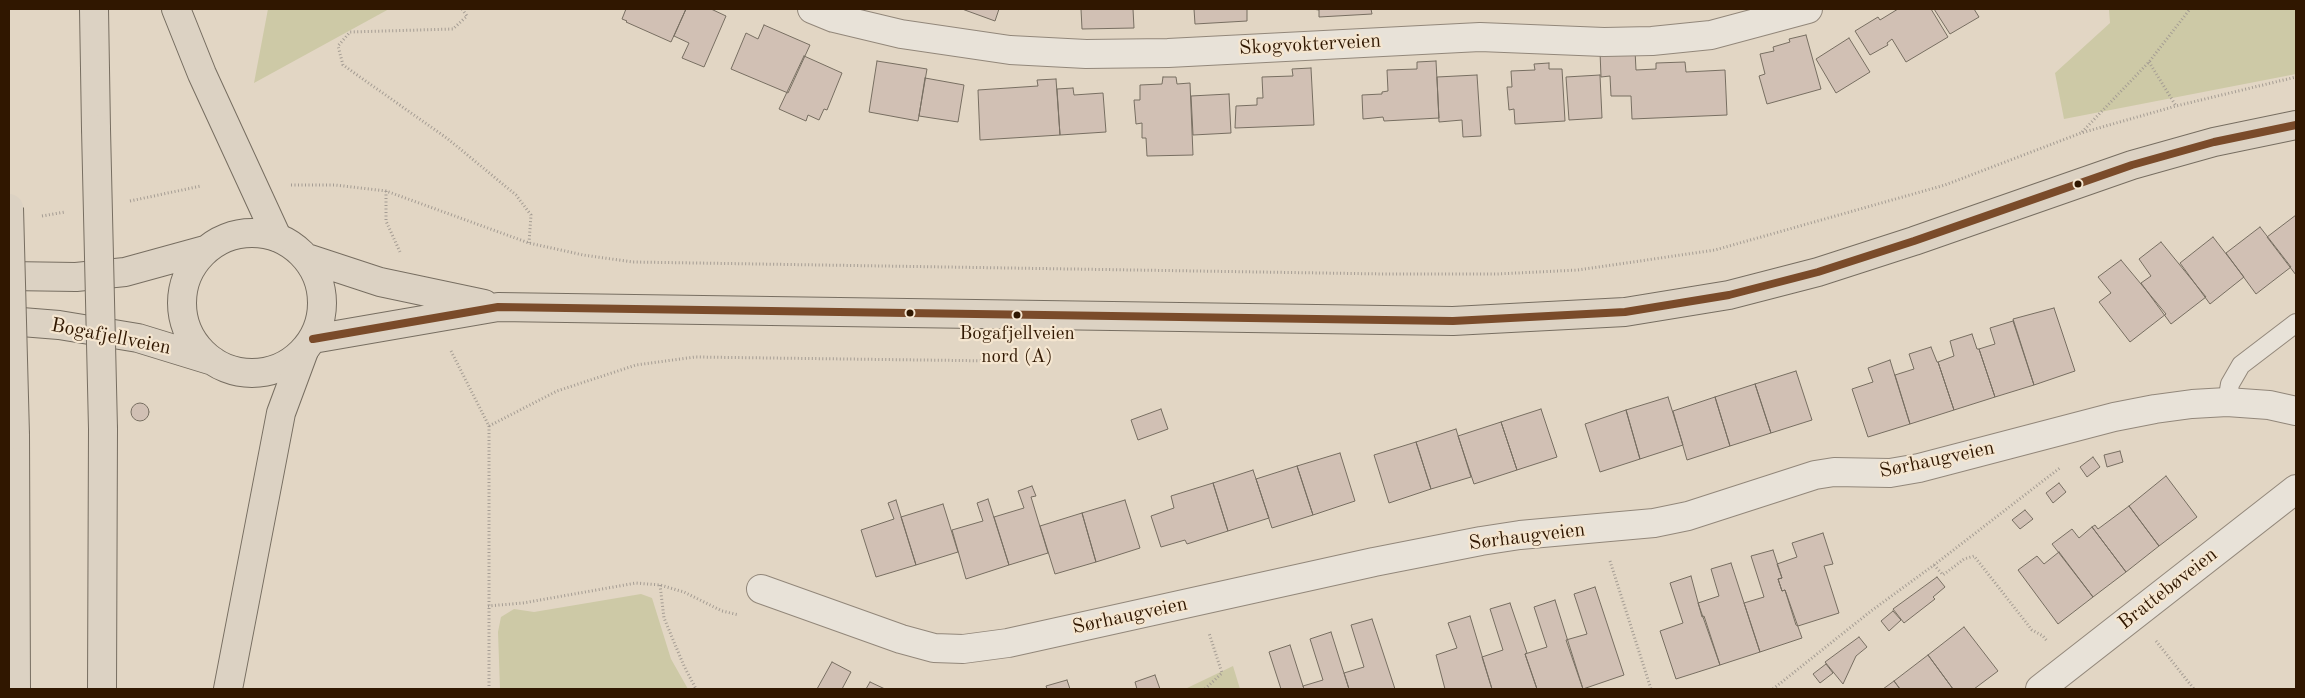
<!DOCTYPE html>
<html>
<head>
<meta charset="utf-8">
<style>
  body { margin:0 }
  #map { position:relative; width:2305px; height:698px; overflow:hidden; background:#e2d6c4; font-family:"Old Standard TT",serif }
  canvas { display:block }
  .frame { position:absolute; inset:0; border:10px solid #301700; pointer-events:none }
</style>
</head>
<body>
<div id="map">
<canvas width="2305" height="698"></canvas>
<div class="frame"></div>
</div>
<script>
const c = document.querySelector('canvas').getContext('2d');
c.lineJoin = 'round';
function fillPath(path, color) {
  c.fillStyle = color;
  c.fill(path, 'evenodd');
}
function poly(rows) {
  const path = new Path2D();
  for (const r of rows) {
    if (r.length === 3) {
      path.moveTo(r[0] + r[2], r[1]);
      path.arc(r[0], r[1], r[2], 0, 2 * Math.PI);
      continue;
    }
    path.moveTo(r[0], r[1]);
    for (let i = 2; i < r.length; i += 2) path.lineTo(r[i], r[i + 1]);
  }
  return path;
}
function strokePath(path, color, width, dash) {
  c.strokeStyle = color;
  c.lineWidth = width;
  c.lineCap = dash ? 'butt' : 'round';
  c.setLineDash(dash || []);
  c.stroke(path);
}
function label(font, color, halo, rows, align = 'center') {
  c.font = font + ' "Old Standard TT",serif';
  c.lineWidth = 4.5;
  c.setLineDash([]);
  c.textBaseline = 'middle';
  c.strokeStyle = halo;
  c.fillStyle = color;
  for (const [text, x, y, turn = 0] of rows) {
    c.save();
    c.translate(x, y);
    c.rotate((+turn || 0) * Math.PI / 180);
    c.textAlign = isNaN(turn) ? turn : align;
    if (halo) c.strokeText(text, 0, 0);
    c.fillText(text, 0, 0);
    c.restore();
  }
}
fillPath(poly([
  [268,9,389,9,254,83],
  [2109,9,2296,9,2296,74,2064,119,2055,73,2110,23],
  [641,594,652,598,671,659,688,689,500,689,498,632,501,617,514,609,534,612],
  [1233,666,1240,689,1185,689]
]), '#cdc9a6');
const building = poly([
  [626,9,686,9,671,42,626,22,627,21,622,19,626,9],
  [686,9,711,9,726,16,704,67,682,58,689,43,674,36,686,9],
  [962,9,999,9,995,21,962,9],
  [1081,9,1133,9,1134,28,1082,29,1081,9],
  [1194,9,1247,9,1247,21,1195,24,1194,9],
  [1312,9,1371,9,1372,14,1319,17,1319,10,1312,9],
  [1898,9,1931,9,1948,37,1906,62,1892,39,1887,43,1888,45,1870,55,1855,31,1878,17,1880,20,1898,9],
  [1934,9,1974,9,1979,17,1950,34,1934,9],
  [764,25,810,45,788,93,731,69,746,33,758,39,764,25],
  [1806,35,1821,89,1767,104,1759,76,1765,74,1760,54,1774,51,1773,47,1790,42,1789,39,1806,35],
  [1849,38,1870,72,1836,93,1816,59,1849,38],
  [1635,50,1636,70,1656,69,1656,63,1685,62,1686,72,1725,70,1727,115,1632,119,1631,96,1611,96,1610,76,1601,77,1600,52,1635,50],
  [804,56,842,73,827,110,824,109,819,120,808,115,806,121,779,109,804,56],
  [877,61,927,69,918,121,869,112,877,61],
  [1436,61,1439,118,1384,121,1383,117,1363,119,1362,95,1382,94,1382,92,1388,91,1387,70,1417,69,1417,62,1436,61],
  [1549,63,1549,69,1562,69,1565,121,1515,124,1514,109,1509,110,1507,87,1512,87,1511,71,1535,70,1534,64,1549,63],
  [1311,68,1314,125,1235,128,1236,106,1257,105,1257,98,1263,98,1262,77,1293,76,1292,69,1311,68],
  [1477,75,1481,136,1463,137,1462,120,1439,122,1437,77,1477,75],
  [1600,75,1602,118,1569,120,1566,77,1600,75],
  [1163,77,1176,77,1177,84,1190,83,1193,155,1147,156,1146,138,1142,138,1142,123,1136,124,1134,100,1140,100,1140,85,1162,84,1163,77],
  [925,78,964,85,958,122,919,116,925,78],
  [1056,79,1060,135,980,140,978,90,1038,86,1037,80,1056,79],
  [1073,88,1074,95,1103,93,1106,132,1060,135,1057,89,1073,88],
  [1229,94,1231,133,1193,135,1191,96,1229,94],
  [2296,215,2296,275,2267,237,2296,215],
  [2260,227,2291,267,2256,294,2226,253,2260,227],
  [2213,237,2244,277,2210,304,2180,263,2213,237],
  [2161,242,2206,297,2171,324,2141,283,2151,276,2139,259,2161,242],
  [2121,260,2166,314,2130,342,2099,302,2111,293,2098,277,2121,260],
  [2054,308,2075,371,2034,385,2013,319,2054,308],
  [2013,321,2034,385,1995,397,1979,349,1995,344,1990,328,2013,321],
  [1972,334,1977,349,1979,349,1995,397,1954,410,1938,362,1954,356,1950,341,1972,334],
  [1931,347,1937,362,1938,362,1954,410,1910,424,1895,375,1914,369,1909,354,1931,347],
  [1890,360,1910,424,1868,437,1852,389,1873,382,1868,368,1890,360],
  [1796,371,1812,420,1771,433,1755,384,1796,371],
  [1755,384,1771,433,1730,446,1715,397,1755,384],
  [1668,397,1683,445,1640,459,1626,410,1668,397],
  [1715,397,1730,446,1687,460,1673,411,1715,397],
  [140,412,9],
  [1161,409,1168,429,1138,440,1131,420,1161,409],
  [1541,409,1557,457,1517,470,1501,422,1541,409],
  [1626,410,1640,459,1600,472,1585,424,1626,410],
  [1501,422,1517,470,1474,484,1458,436,1501,422],
  [1456,429,1471,477,1431,489,1416,442,1456,429],
  [1416,442,1431,489,1389,503,1374,455,1416,442],
  [2120,451,2123,462,2107,467,2104,455,2120,451],
  [1340,453,1355,501,1313,515,1297,466,1340,453],
  [2093,457,2100,467,2087,477,2080,467,2093,457],
  [1297,466,1313,515,1272,528,1256,479,1297,466],
  [1253,470,1269,518,1228,531,1213,483,1253,470],
  [2166,476,2197,517,2159,546,2129,506,2166,476],
  [1213,483,1228,531,1187,544,1185,540,1161,547,1151,516,1174,508,1171,496,1213,483],
  [2059,483,2066,492,2053,503,2046,493,2059,483],
  [1032,486,1036,496,1031,497,1048,553,1009,565,994,517,1024,508,1018,491,1032,486],
  [988,499,1009,565,966,579,952,530,983,521,977,503,988,499],
  [896,500,916,565,876,577,861,530,894,519,888,503,896,500],
  [1125,500,1140,548,1096,562,1082,513,1125,500],
  [943,504,958,552,916,565,901,517,943,504],
  [2129,506,2159,546,2126,572,2092,527,2095,525,2098,529,2129,506],
  [2025,510,2033,519,2020,529,2012,520,2025,510],
  [1082,513,1096,562,1055,574,1040,526,1082,513],
  [2092,527,2126,572,2093,597,2052,544,2072,529,2079,538,2092,527],
  [1823,533,1833,564,1824,566,1839,613,1798,626,1796,625,1785,590,1782,591,1778,579,1782,578,1777,564,1797,557,1792,543,1823,533],
  [1773,550,1782,578,1778,579,1782,591,1785,590,1802,638,1760,652,1744,603,1764,597,1751,556,1773,550],
  [2059,552,2093,597,2058,624,2018,570,2037,556,2044,564,2059,552],
  [1731,563,1760,652,1720,665,1698,603,1719,596,1711,569,1731,563],
  [1691,576,1702,617,1704,616,1720,665,1676,679,1660,631,1683,623,1670,583,1691,576],
  [1937,577,1945,587,1933,597,1935,599,1904,623,1893,609,1937,577],
  [1595,587,1624,675,1583,689,1566,640,1587,634,1574,594,1595,587],
  [1555,600,1583,689,1537,689,1525,654,1547,647,1534,607,1555,600],
  [1510,603,1527,653,1525,654,1537,689,1492,689,1482,657,1503,650,1490,609,1510,603],
  [1893,611,1901,620,1889,631,1881,621,1893,611],
  [1470,616,1492,689,1445,689,1436,655,1457,648,1448,623,1470,616],
  [1372,619,1395,689,1349,689,1344,673,1364,667,1351,625,1372,619],
  [1964,627,1998,671,1974,689,1953,689,1928,655,1964,627],
  [1331,632,1349,689,1304,689,1303,686,1323,680,1310,639,1331,632],
  [1859,637,1867,647,1856,656,1843,684,1825,662,1859,637],
  [1290,645,1303,686,1304,689,1281,689,1269,652,1290,645],
  [1928,655,1953,689,1900,689,1894,681,1928,655],
  [832,662,851,672,842,689,817,689,832,662],
  [1826,664,1833,673,1820,683,1813,674,1826,664],
  [1155,675,1160,689,1137,689,1135,682,1155,675],
  [1067,680,1070,689,1047,689,1046,686,1067,680],
  [1894,681,1900,689,1883,689,1894,681],
  [870,682,885,689,866,689,870,682]
]);
fillPath(building, '#d1c0b4');
strokePath(building, '#776e61', 1);
const lane = poly([
  [2227,402,2230,384,2241,365,2296,323]
]);
const street = poly([
  [812,9,834,18,901,34,1010,50,1086,54,1168,53,1480,37,1604,42,1652,41,1711,35,1808,9],
  [761,589,901,639,934,648,963,649,1008,643,1374,562,1481,541,1520,535,1654,523,1688,516,1815,475,1834,472,1890,473,1919,468,2114,417,2155,409,2192,404,2227,402,2269,405,2296,411],
  [2040,689,2296,489]
]);
const primary = poly([
  [252,303,70],
  [307,258,380,282,484,304],
  [9,276,76,277,125,272,205,250],
  [9,321,59,325,138,338,213,361],
  [313,339,498,307,1453,321,1625,312,1729,295,1818,272,1914,241,2132,165,2214,142,2296,125]
]);
const highway = poly([
  [94,9,96,129],
  [176,9,202,74,277,237],
  [15,435,16,689],
  [102,689,103,429],
  [228,689,281,413,304,351]
]);
strokePath(lane, '#92877a', 20);
strokePath(street, '#92877a', 30);
strokePath(primary, '#776e61', 30);
strokePath(highway, '#776e61', 30);
strokePath(poly([
  [462,9,467,16,453,29,350,32,338,46,343,65,448,139,516,195,531,215,529,243],
  [2149,62,2176,106],
  [2082,132,2149,62,2190,9],
  [291,185,335,185,386,191,529,243,583,255,633,262,1384,274,1497,274,1578,270,1715,250,1945,185,2081,133,2176,106,2296,77],
  [386,191,386,221,400,252],
  [130,201,201,186],
  [42,216,65,212],
  [451,351,489,426,489,689],
  [489,426,557,391,636,365,695,357,997,361],
  [1610,561,1651,689],
  [1934,565,1943,575,1964,559,1974,556,2032,630,2043,636,2047,641],
  [660,585,664,618,684,666,696,689],
  [488,606,523,603,636,583,660,585,684,592,722,611,739,615],
  [2156,641,2194,689],
  [1205,689,1222,673,1209,633],
  [1773,689,1871,611,1934,565,2061,467]
]), '#a49c93', 3, [1, 2.5]);
strokePath(lane, '#e8e2d8', 18);
strokePath(street, '#e8e2d8', 28);
strokePath(primary, '#dcd2c3', 28);
strokePath(highway, '#dcd2c3', 28);
const highwayBridge = poly([
  [96,129,103,429],
  [9,208,15,435]
]);
strokePath(highwayBridge, '#776e61', 30, []);
strokePath(highwayBridge, '#dcd2c3', 28);
strokePath(poly([
  [313,339,498,307,1453,321,1625,312,1729,295,1818,272,1914,241,2132,165,2214,142,2296,125]
]), '#7a4b2a', 8);
for (const [x, y, r, color] of [
  [2078,184,4.5,"#301700"],
  [910,313,4.5,"#301700"],
  [1017,315,4.5,"#301700"]
]) {
  const dot = new Path2D();
  dot.arc(x, y, r, 0, 2 * Math.PI);
  c.fillStyle = color;
  c.fill(dot);
  strokePath(dot, '#f5e6d0', 2);
}
label('19px', '#301700', '#f5e6d0', [
  ["Bogafjellveien",1017,334],
  ["nord (A)",1017,357]
]);
label('20px', '#301700', '#f5e6d0', [
  ["Skogvokterveien",1310,45,-3],
  ["Bogafjellveien",111,337,11],
  ["Sørhaugveien",1937,460,-12],
  ["Sørhaugveien",1527,537,-7],
  ["Brattebøveien",2168,589,-38],
  ["Sørhaugveien",1130,616,-12]
]);
</script>
</body>
</html>
